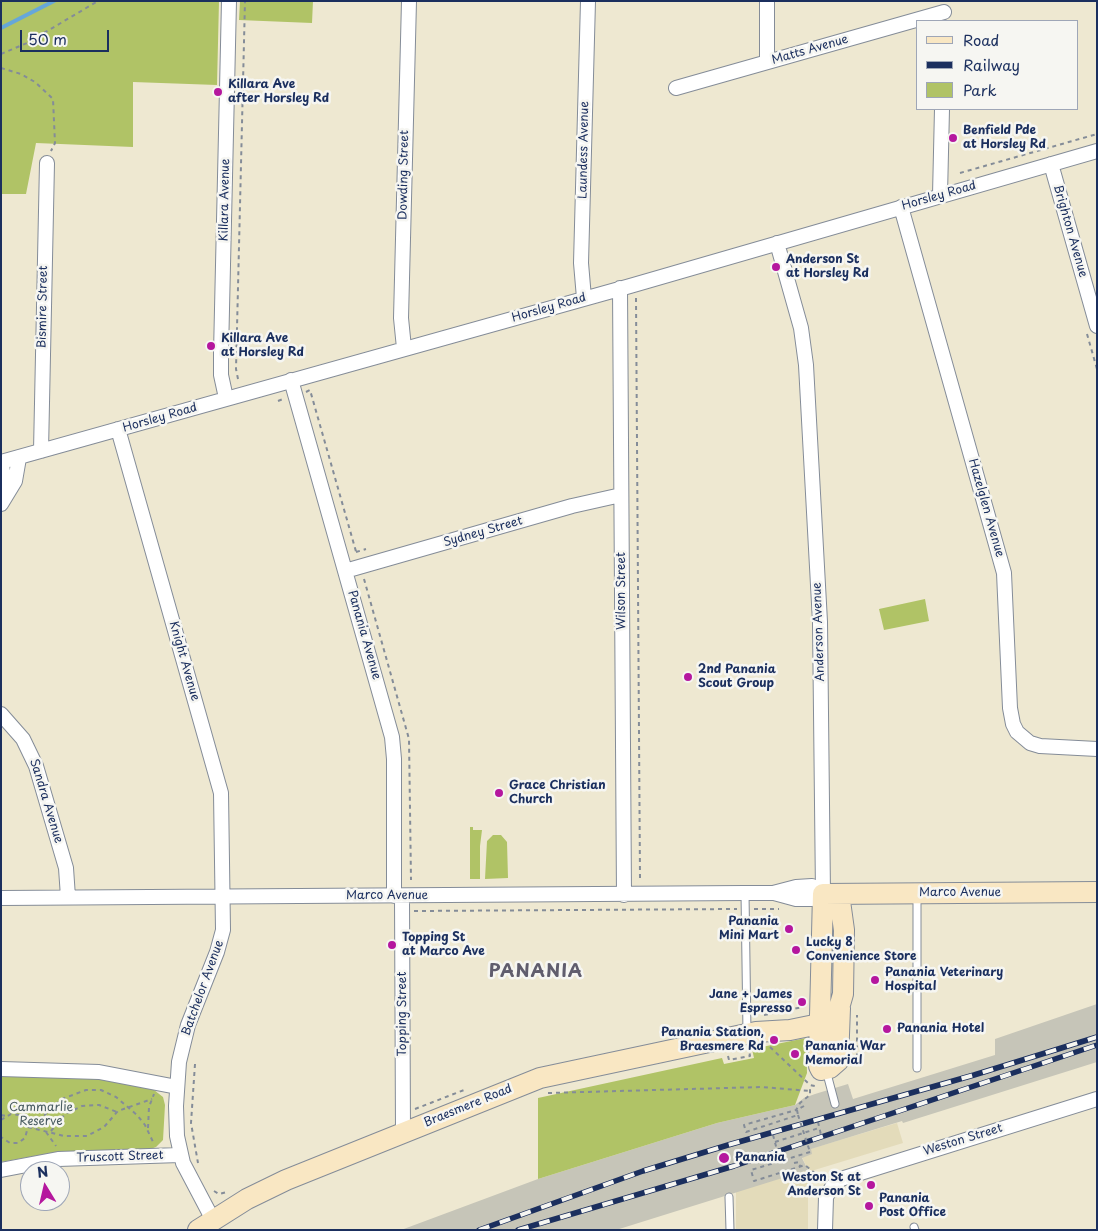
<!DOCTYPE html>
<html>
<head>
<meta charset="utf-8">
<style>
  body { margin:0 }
  #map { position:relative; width:1098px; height:1231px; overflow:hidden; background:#eee8d1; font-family:"Playpen Sans",sans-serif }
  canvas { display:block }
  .frame { position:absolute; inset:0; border:2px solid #1b2f5e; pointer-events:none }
  .legend { position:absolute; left:916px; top:20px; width:162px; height:90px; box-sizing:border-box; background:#f6f6f2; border:1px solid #9ea6b7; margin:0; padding:6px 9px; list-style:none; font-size:15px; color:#1b2f5e }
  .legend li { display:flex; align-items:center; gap:10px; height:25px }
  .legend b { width:25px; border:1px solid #9ea6b7 }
  .north { position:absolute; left:20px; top:1161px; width:50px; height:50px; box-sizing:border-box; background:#f6f6f2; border:1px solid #9ea6b7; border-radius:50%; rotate:351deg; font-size:14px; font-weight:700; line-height:20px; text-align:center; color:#1b2f5e }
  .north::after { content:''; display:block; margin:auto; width:18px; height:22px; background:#b5179e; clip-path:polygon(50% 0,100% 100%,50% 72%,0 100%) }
  .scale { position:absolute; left:20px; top:30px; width:89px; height:22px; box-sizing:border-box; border:2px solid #1b2f5e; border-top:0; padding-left:6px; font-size:15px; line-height:18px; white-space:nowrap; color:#1b2f5e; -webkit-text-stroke:4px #f6f6f2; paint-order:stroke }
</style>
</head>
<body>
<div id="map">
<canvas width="1098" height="1231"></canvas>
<div class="frame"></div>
<ul class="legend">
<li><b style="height:6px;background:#f9e7c3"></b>Road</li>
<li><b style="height:6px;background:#1b2f5e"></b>Railway</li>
<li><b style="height:14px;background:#b0c366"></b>Park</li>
</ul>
<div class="north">N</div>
<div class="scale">50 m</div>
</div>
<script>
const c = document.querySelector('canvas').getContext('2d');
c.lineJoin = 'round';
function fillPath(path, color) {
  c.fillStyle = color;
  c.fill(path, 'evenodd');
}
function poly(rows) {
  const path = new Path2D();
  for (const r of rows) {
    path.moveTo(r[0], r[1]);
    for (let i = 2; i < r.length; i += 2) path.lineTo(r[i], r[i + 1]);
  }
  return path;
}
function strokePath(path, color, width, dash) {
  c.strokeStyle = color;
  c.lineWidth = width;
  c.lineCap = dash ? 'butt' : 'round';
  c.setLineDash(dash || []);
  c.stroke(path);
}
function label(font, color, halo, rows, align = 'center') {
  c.font = font + ' "Playpen Sans",sans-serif';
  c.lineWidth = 5;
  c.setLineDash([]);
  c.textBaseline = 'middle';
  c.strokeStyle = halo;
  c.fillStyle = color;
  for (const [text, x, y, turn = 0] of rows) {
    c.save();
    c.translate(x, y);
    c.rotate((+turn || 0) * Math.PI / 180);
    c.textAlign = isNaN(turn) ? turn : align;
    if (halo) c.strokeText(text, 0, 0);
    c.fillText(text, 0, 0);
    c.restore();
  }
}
fillPath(poly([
  [897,1123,903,1143,808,1172,808,1230,736,1230,736,1191,808,1170,802,1157,810,1149]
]), '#e3dbba');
fillPath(poly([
  [1097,1004,1097,1062,903,1123,902,1121,811,1149,812,1154,802,1158,808,1170,616,1230,401,1230,538,1179,717,1123,795,1105,804,1098,815,1094,848,1084,853,1099,995,1055,995,1039]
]), '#c6c5b8');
fillPath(poly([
  [1,1,219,1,217,85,133,82,133,147,36,143,26,194,1,194],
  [240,1,313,1,312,23,239,20],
  [925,599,929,621,884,630,879,609],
  [470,827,473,827,473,830,482,830,480,846,480,879,470,879],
  [493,835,501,835,507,842,508,878,485,879,487,841],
  [806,1038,807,1073,795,1105,717,1123,538,1179,538,1098,722,1058,724,1064,754,1058,752,1049],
  [1,1076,89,1077,154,1090,163,1097,165,1105,163,1140,156,1147,148,1150,57,1152,1,1162]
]), '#b0c366');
strokePath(poly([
  [1,28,54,1]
]), '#66a7d9', 4);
const lane = poly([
  [745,893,747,1033],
  [917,896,917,1068],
  [826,1070,835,1104],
  [729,1197,730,1230],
  [914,1227,915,1230]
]);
const street = poly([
  [767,1,767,62],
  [676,88,944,12],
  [1051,164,1097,326],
  [940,195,942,109],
  [901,207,1004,573,1010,708,1013,724,1017,732,1030,743,1040,746,1097,749],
  [777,243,801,328,806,365,820,622,823,894],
  [620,288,624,895],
  [584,298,581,263,588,1],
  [404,348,401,318,409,1],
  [291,380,392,737,394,759,394,896],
  [226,398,221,375,221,353,229,1],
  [118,429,221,793,223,930,217,952,188,1025,179,1062,176,1106,177,1136,183,1163,213,1220],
  [41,451,47,163],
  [1,462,630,286,1097,151],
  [2,462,5,496],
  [1,504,15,481,19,458],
  [345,571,572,506,621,495],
  [1,714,23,739,36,766,66,868,68,897],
  [774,893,796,899,811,899,823,894],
  [402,896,403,1132],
  [1,898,745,893,773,893,796,887,812,886,823,894],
  [1,1069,99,1072,177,1087],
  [1,1170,58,1159,180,1155],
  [825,1230,826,1197,832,1187,841,1179,1097,1099]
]);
const secondary = poly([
  [840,1008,838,1061,830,1068,821,1070,819,1066,819,1056,823,894,1097,892],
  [198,1230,247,1199,286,1180,540,1078,756,1032,790,1030,829,1022,837,1015,843,994,844,930,839,894]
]);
strokePath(lane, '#848c98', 9);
strokePath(street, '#848c98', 16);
strokePath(secondary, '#848c98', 22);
strokePath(poly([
  [1,54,27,43,98,1],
  [1,68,21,74,35,82,53,99,55,143,51,151],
  [960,173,1097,134],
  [636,298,640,878],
  [1087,334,1097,369],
  [238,379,236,369,245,1],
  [306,392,310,390,357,555],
  [278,401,283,399],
  [356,552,366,549],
  [364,579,409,739,411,880],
  [754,909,779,909],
  [414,911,737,909],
  [764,1015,803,1007],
  [770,1047,810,1085,815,1086],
  [728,1056,729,1060,750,1056,749,1050],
  [195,1064,191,1123,198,1163],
  [854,1065,857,1056,857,1015],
  [548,1093,762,1087,810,1091],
  [804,1106,797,1110,798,1115,746,1132,744,1125,796,1110,800,1103,810,1095,810,1086],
  [415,1109,464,1090],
  [1,1115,7,1116],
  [1,1120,11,1114,19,1115,25,1119,28,1127,25,1138,18,1143,10,1143,1,1137],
  [818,1122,821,1135],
  [28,1127,64,1136,87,1136,104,1127,118,1111,152,1099],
  [34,1128,48,1111,62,1099,86,1090,101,1090,116,1097,137,1115,145,1125,154,1144],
  [148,1128,149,1107,154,1094],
  [51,1131,65,1114,82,1106,99,1105,117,1112],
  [46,1132,56,1146],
  [773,1135,777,1150],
  [775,1142,819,1128],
  [810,1152,751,1170,754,1181,805,1165,817,1175],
  [794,1163,799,1162,800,1166],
  [214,1191,219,1194,227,1192]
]), '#848c98', 2, [4, 4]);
strokePath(lane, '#fff', 7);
strokePath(street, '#fff', 14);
strokePath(secondary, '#f9e7c3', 20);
const rail = poly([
  [479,1230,643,1171,728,1145,974,1075,1097,1037],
  [518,1230,734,1166,1097,1045]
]);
strokePath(rail, '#1b2f5e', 5.5);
strokePath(rail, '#f6f6f2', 4, [11]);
strokePath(poly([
  [798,1115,810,1152]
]), '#848c98', 2, [4, 4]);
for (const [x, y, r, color] of [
  [218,92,5,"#b5179e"],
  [953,138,5,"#b5179e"],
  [776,267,5,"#b5179e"],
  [211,346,5,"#b5179e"],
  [688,677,5,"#b5179e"],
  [499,793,5,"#b5179e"],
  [789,929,5,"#b5179e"],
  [392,945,5,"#b5179e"],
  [796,950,5,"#b5179e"],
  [875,980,5,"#b5179e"],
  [802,1002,5,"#b5179e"],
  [887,1029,5,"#b5179e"],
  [774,1040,5,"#b5179e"],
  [795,1054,5,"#b5179e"],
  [724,1158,6,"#b5179e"],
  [871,1185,5,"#b5179e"],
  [869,1206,5,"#b5179e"]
]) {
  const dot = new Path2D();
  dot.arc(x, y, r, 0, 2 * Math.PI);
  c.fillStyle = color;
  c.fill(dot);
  strokePath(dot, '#f6f6f2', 2);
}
label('12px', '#1b2f5e', '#f6f6f2', [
  ["Matts Avenue",810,50,-16],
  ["Laundess Avenue",584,150,-89],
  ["Dowding Street",404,175,-89],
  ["Horsley Road",939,196,-16],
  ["Killara Avenue",225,200,-89],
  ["Brighton Avenue",1070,231,74],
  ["Bismire Street",43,307,-89],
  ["Horsley Road",549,308,-16],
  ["Horsley Road",160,418,-16],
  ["Hazelglen Avenue",986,508,74],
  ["Sydney Street",483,532,-16],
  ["Wilson Street",622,591,-90],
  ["Anderson Avenue",819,632,-92],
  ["Panania Avenue",364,635,74],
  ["Knight Avenue",184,661,74],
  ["Sandra Avenue",46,801,73],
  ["Marco Avenue",960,893],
  ["Marco Avenue",387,896],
  ["Batchelor Avenue",203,988,-70],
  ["Topping Street",403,1014,-90],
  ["Braesmere Road",468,1106,-22],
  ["Weston Street",963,1140,-17],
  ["Truscott Street",120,1157,-2]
]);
label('bold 12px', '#1b2f5e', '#f6f6f2', [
  ["Killara Ave",228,85],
  ["after Horsley Rd",228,99],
  ["Benfield Pde",963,131],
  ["at Horsley Rd",963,145],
  ["Anderson St",786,260],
  ["at Horsley Rd",786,274],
  ["Killara Ave",221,339],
  ["at Horsley Rd",221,353],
  ["2nd Panania",698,670],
  ["Scout Group",698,684],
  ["Grace Christian",509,786],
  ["Church",509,800],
  ["Panania",779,922,"right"],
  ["Mini Mart",779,936,"right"],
  ["Topping St",402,938],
  ["at Marco Ave",402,952],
  ["Lucky 8",806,943],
  ["Convenience Store",806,957],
  ["Panania Veterinary",885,973],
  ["Hospital",885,987],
  ["Jane + James",792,995,"right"],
  ["Espresso",792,1009,"right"],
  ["Panania Hotel",897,1029],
  ["Panania Station,",764,1033,"right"],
  ["Braesmere Rd",764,1047,"right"],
  ["Panania War",805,1047],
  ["Memorial",805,1061],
  ["Panania",735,1158],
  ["Weston St at",861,1178,"right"],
  ["Anderson St",861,1192,"right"],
  ["Panania",879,1199],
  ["Post Office",879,1213]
], 'left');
label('12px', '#485b60', '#f6f6f2', [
  ["Cammarlie",41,1108],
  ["Reserve",41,1122]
]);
c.letterSpacing = '1px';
label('bold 18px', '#605d6d', '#f6f6f2', [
  ["PANANIA",536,972]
]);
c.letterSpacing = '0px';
</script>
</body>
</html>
